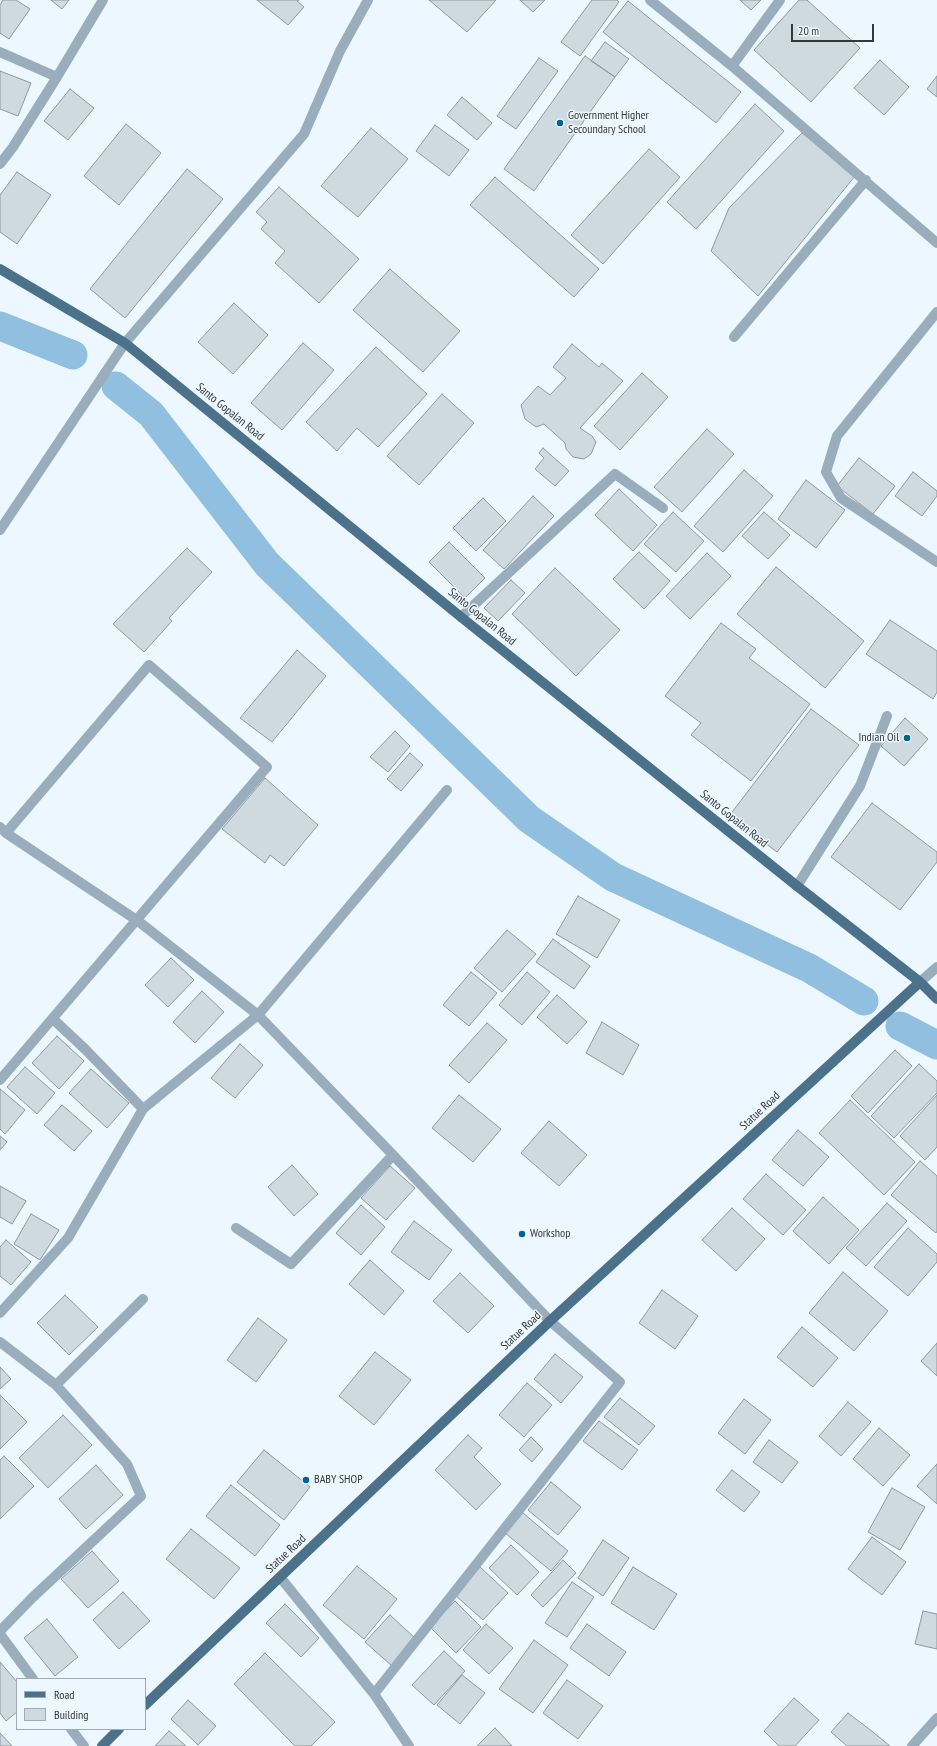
<!DOCTYPE html>
<html>
<head>
<meta charset="utf-8">
<style>
  body { margin:0 }
  #map { position:relative; width:937px; height:1746px; overflow:hidden; background:#ecf7ff; font-family:"PT Sans Narrow",sans-serif }
  canvas { display:block }
  .legend { position:absolute; left:16px; top:1678px; width:130px; height:52px; box-sizing:border-box; background:#ecf7ff; border:1px solid #a2abb1; margin:0; padding:5px 7px; list-style:none; font-size:12px; color:#34383b }
  .legend li { display:flex; align-items:center; gap:8px; height:20px }
  .legend b { width:20px; border:1px solid #a2abb1 }
  .scale { position:absolute; left:791px; top:24px; width:83px; height:18px; box-sizing:border-box; border:2px solid #34383b; border-top:0; padding-left:5px; font-size:12px; line-height:14px; white-space:nowrap; color:#34383b; -webkit-text-stroke:3px #ecf7ff; paint-order:stroke }
</style>
</head>
<body>
<div id="map">
<canvas width="937" height="1746"></canvas>
<ul class="legend">
<li><b style="height:5px;background:#4c718a"></b>Road</li>
<li><b style="height:11px;background:#ced9e0"></b>Building</li>
</ul>
<div class="scale">20 m</div>
</div>
<script>
const c = document.querySelector('canvas').getContext('2d');
c.lineJoin = 'round';
function poly(rows) {
  const path = new Path2D();
  for (const r of rows) {
    path.moveTo(r[0], r[1]);
    for (let i = 2; i < r.length; i += 2) path.lineTo(r[i], r[i + 1]);
  }
  return path;
}
function strokePath(path, color, width, dash) {
  c.strokeStyle = color;
  c.lineWidth = width;
  c.lineCap = dash ? 'butt' : 'round';
  c.setLineDash(dash || []);
  c.stroke(path);
}
function fillPath(path, color) {
  c.fillStyle = color;
  c.fill(path, 'evenodd');
}
function label(font, color, halo, rows, align = 'center') {
  c.font = font + ' "PT Sans Narrow",sans-serif';
  c.lineWidth = 3;
  c.setLineDash([]);
  c.textBaseline = 'middle';
  c.strokeStyle = halo;
  c.fillStyle = color;
  for (const [text, x, y, turn = 0] of rows) {
    c.save();
    c.translate(x, y);
    c.rotate((+turn || 0) * Math.PI / 180);
    c.textAlign = isNaN(turn) ? turn : align;
    if (halo) c.strokeText(text, 0, 0);
    c.fillText(text, 0, 0);
    c.restore();
  }
}
strokePath(poly([
  [0,326,73,355],
  [116,386,151,414,267,564,529,819,613,877,809,968,864,1001],
  [900,1026,937,1045]
]), '#90bfdf', 29);
const building = poly([
  [3,0,16,0,30,9,9,39,0,33,0,5,3,0],
  [51,0,69,0,62,9,51,0],
  [257,0,299,0,297,1,304,7,288,25,257,0],
  [429,0,496,0,467,32,429,0],
  [520,0,545,0,533,12,520,0],
  [592,0,617,0,619,2,580,56,561,42,592,0],
  [740,0,761,0,751,10,740,0],
  [799,0,807,0,860,48,811,102,754,50,799,0],
  [628,1,741,92,716,123,603,32,628,1],
  [605,42,629,59,615,77,591,61,605,42],
  [585,56,615,77,534,191,504,169,585,56],
  [539,58,558,71,516,129,497,116,539,58],
  [880,60,909,87,884,115,854,88,880,60],
  [0,71,31,83,18,116,0,109,0,71],
  [937,76,937,97,927,89,937,76],
  [70,89,94,108,68,140,44,121,70,89],
  [462,97,492,123,477,140,447,115,462,97],
  [755,104,784,131,696,229,667,202,755,104],
  [126,124,161,153,119,205,84,176,126,124],
  [435,125,469,150,449,176,416,151,435,125],
  [371,128,408,159,358,217,321,186,371,128],
  [802,133,855,176,758,296,711,251,729,208,802,133],
  [649,149,680,177,603,264,571,235,649,149],
  [187,169,223,199,125,318,90,289,187,169],
  [17,172,51,195,17,244,0,232,0,195,17,172],
  [495,177,599,269,574,297,470,205,495,177],
  [279,187,359,259,319,303,275,263,285,251,261,229,267,222,256,212,279,187],
  [390,269,460,331,423,372,353,310,390,269],
  [234,303,268,335,233,374,198,342,234,303],
  [303,343,334,370,282,430,251,403,303,343],
  [572,344,599,367,602,363,623,381,580,428,592,436,596,442,591,454,584,459,573,457,566,449,565,443,544,424,536,427,525,419,521,405,538,386,550,395,566,378,553,367,572,344],
  [376,347,427,394,378,447,357,428,337,451,306,422,376,347],
  [642,373,668,397,620,450,594,426,642,373],
  [442,394,474,423,419,485,387,456,442,394],
  [707,429,734,454,682,512,654,487,707,429],
  [543,448,569,471,555,486,535,469,544,458,539,453,543,448],
  [859,458,895,486,873,514,837,486,859,458],
  [744,470,773,496,723,552,694,526,744,470],
  [913,472,937,491,937,496,922,516,895,496,913,472],
  [806,480,845,510,816,548,778,519,806,480],
  [619,489,657,525,633,551,595,515,619,489],
  [533,496,554,516,504,569,483,550,533,496],
  [483,498,506,521,476,551,453,528,483,498],
  [673,512,704,541,676,572,644,544,673,512],
  [764,512,790,535,768,559,742,536,764,512],
  [449,542,485,578,465,598,429,562,449,542],
  [187,548,212,572,169,618,172,621,144,652,113,624,187,548],
  [639,552,670,581,644,609,613,579,639,552],
  [707,553,731,576,690,619,666,596,707,553],
  [776,567,864,641,825,688,737,614,776,567],
  [555,568,620,630,576,676,512,614,555,568],
  [511,580,525,593,498,621,484,608,511,580],
  [890,620,937,651,937,692,933,699,866,654,890,620],
  [721,623,756,649,749,658,810,704,751,781,691,735,701,723,665,696,721,623],
  [297,650,326,676,272,742,240,718,297,650],
  [811,709,859,745,777,852,729,816,811,709],
  [905,718,928,739,904,766,881,746,905,718],
  [395,731,410,746,388,772,370,757,395,731],
  [410,753,423,765,401,791,387,779,410,753],
  [265,778,318,825,284,866,270,855,265,863,222,829,265,778],
  [872,803,937,852,937,862,900,910,831,857,872,803],
  [578,896,620,920,597,958,556,934,578,896],
  [507,930,536,954,502,992,474,968,507,930],
  [553,939,590,966,574,989,536,962,553,939],
  [171,958,194,980,168,1007,145,985,171,958],
  [471,972,497,993,469,1026,443,1005,471,972],
  [527,972,550,992,522,1025,499,1005,527,972],
  [202,991,224,1012,195,1043,173,1022,202,991],
  [557,995,587,1022,567,1044,537,1017,557,995],
  [602,1022,639,1045,623,1075,586,1053,602,1022],
  [487,1023,507,1040,469,1083,449,1065,487,1023],
  [57,1036,84,1061,59,1089,32,1063,57,1036],
  [240,1044,263,1065,235,1098,211,1078,240,1044],
  [895,1050,912,1066,868,1113,851,1096,895,1050],
  [919,1064,937,1081,937,1093,894,1138,871,1116,919,1064],
  [25,1067,55,1093,37,1114,7,1087,25,1067],
  [91,1069,129,1103,107,1128,69,1093,91,1069],
  [0,1089,25,1110,5,1134,0,1129,0,1089],
  [459,1095,501,1129,473,1162,432,1128,459,1095],
  [937,1095,937,1147,925,1160,900,1136,937,1095],
  [850,1100,915,1162,884,1195,819,1133,850,1100],
  [62,1105,92,1131,74,1151,44,1125,62,1105],
  [549,1121,587,1155,559,1186,521,1153,549,1121],
  [798,1130,829,1157,803,1186,772,1160,798,1130],
  [0,1136,7,1142,0,1150,0,1136],
  [920,1161,937,1176,937,1231,936,1233,891,1195,920,1161],
  [292,1165,318,1194,294,1216,268,1187,292,1165],
  [390,1166,415,1188,386,1220,361,1198,390,1166],
  [766,1174,806,1210,783,1235,743,1199,766,1174],
  [0,1186,26,1201,12,1224,0,1217,0,1186],
  [823,1197,859,1230,829,1264,793,1231,823,1197],
  [887,1203,907,1221,866,1266,846,1248,887,1203],
  [361,1205,385,1227,361,1255,336,1233,361,1205],
  [732,1208,765,1239,736,1271,702,1240,732,1208],
  [31,1214,59,1230,40,1260,14,1244,31,1214],
  [414,1221,452,1250,429,1280,391,1252,414,1221],
  [908,1228,937,1254,937,1262,908,1296,874,1267,908,1228],
  [6,1240,31,1262,11,1285,0,1276,0,1247,6,1240],
  [370,1260,404,1291,384,1315,349,1284,370,1260],
  [843,1272,888,1311,854,1351,809,1313,843,1272],
  [460,1273,494,1306,468,1333,433,1301,460,1273],
  [662,1290,698,1316,675,1349,639,1323,662,1290],
  [65,1295,98,1327,69,1355,37,1323,65,1295],
  [258,1318,287,1340,256,1382,227,1360,258,1318],
  [802,1327,838,1358,813,1387,777,1357,802,1327],
  [937,1343,937,1376,921,1361,937,1343],
  [375,1352,411,1380,374,1425,339,1396,375,1352],
  [555,1354,583,1377,561,1403,534,1379,555,1354],
  [0,1367,11,1379,0,1389,0,1367],
  [527,1383,552,1405,524,1437,499,1415,527,1383],
  [0,1395,27,1422,0,1449,0,1395],
  [620,1398,655,1426,639,1445,604,1417,620,1398],
  [744,1399,771,1420,745,1454,718,1433,744,1399],
  [848,1402,871,1422,841,1456,819,1436,848,1402],
  [63,1415,92,1445,48,1488,19,1458,63,1415],
  [599,1421,638,1450,622,1470,583,1441,599,1421],
  [879,1428,910,1455,883,1486,853,1459,879,1428],
  [468,1435,482,1448,474,1457,501,1484,476,1510,435,1470,468,1435],
  [531,1437,543,1449,532,1462,519,1450,531,1437],
  [769,1440,798,1462,782,1483,753,1462,769,1440],
  [264,1450,310,1487,284,1520,237,1482,264,1450],
  [4,1456,34,1486,0,1519,0,1460,4,1456],
  [937,1464,937,1504,917,1486,937,1464],
  [96,1465,123,1495,86,1529,59,1499,96,1465],
  [732,1470,760,1492,744,1512,716,1490,732,1470],
  [551,1482,581,1507,558,1535,528,1510,551,1482],
  [231,1485,280,1525,255,1556,206,1516,231,1485],
  [892,1488,925,1507,900,1550,868,1532,892,1488],
  [523,1513,568,1551,551,1571,505,1533,523,1513],
  [191,1529,240,1568,214,1599,166,1559,191,1529],
  [872,1537,906,1562,882,1595,848,1569,872,1537],
  [603,1540,629,1558,603,1596,578,1578,603,1540],
  [511,1545,539,1572,517,1595,489,1568,511,1545],
  [92,1551,119,1581,88,1608,61,1579,92,1551],
  [563,1560,576,1573,543,1607,531,1595,563,1560],
  [357,1566,397,1599,364,1639,323,1605,357,1566],
  [480,1567,508,1593,483,1620,455,1595,480,1567],
  [633,1567,677,1594,654,1630,611,1603,633,1567],
  [572,1582,594,1597,567,1637,545,1623,572,1582],
  [123,1592,150,1621,119,1649,93,1620,123,1592],
  [455,1601,481,1627,456,1653,430,1627,455,1601],
  [285,1604,319,1638,301,1657,266,1623,285,1604],
  [923,1611,937,1614,937,1649,915,1644,923,1611],
  [390,1615,416,1639,392,1666,365,1642,390,1615],
  [47,1619,78,1657,55,1676,24,1638,47,1619],
  [486,1624,513,1648,489,1674,463,1650,486,1624],
  [587,1624,626,1652,609,1676,570,1648,587,1624],
  [534,1640,568,1665,533,1713,499,1689,534,1640],
  [444,1651,465,1671,434,1705,412,1685,444,1651],
  [265,1653,335,1722,311,1746,295,1746,234,1684,265,1653],
  [0,1662,17,1682,17,1712,6,1721,0,1713,0,1662],
  [462,1675,485,1693,460,1724,437,1705,462,1675],
  [567,1680,603,1706,578,1739,543,1713,567,1680],
  [794,1698,819,1720,795,1746,779,1746,764,1731,794,1698],
  [188,1700,216,1726,198,1745,171,1719,188,1700],
  [848,1713,873,1732,890,1746,847,1746,831,1732,848,1713],
  [495,1728,512,1746,477,1746,495,1728],
  [169,1731,186,1746,155,1746,169,1731],
  [0,1733,12,1746,0,1746,0,1733]
]);
fillPath(building, '#ced9e0');
strokePath(building, '#8e989f', 1);
strokePath(poly([
  [650,0,732,66,937,243],
  [0,52,57,77,103,0],
  [732,66,780,0],
  [0,164,13,147,57,77],
  [937,312,837,436,826,472,841,498,937,562],
  [734,337,866,180],
  [0,530,125,343,304,134,340,51,368,0],
  [461,617,615,474,663,508],
  [0,827,6,833,138,921,258,1015,393,1155,550,1321,620,1382,374,1694],
  [797,886,860,786,887,716],
  [920,982,937,967],
  [0,1080,267,767,149,665,6,833],
  [143,1109,258,1015,447,790],
  [236,1228,291,1264,393,1155],
  [0,1313,68,1238,143,1109,85,1049,53,1019],
  [0,1342,56,1385,127,1464,141,1496,32,1598,0,1631],
  [56,1385,143,1299],
  [280,1577,374,1694,409,1746],
  [0,1634,33,1679],
  [71,1729,84,1746],
  [912,1746,937,1718]
]), '#99adbc', 10);
strokePath(poly([
  [0,269,125,343,461,617,797,886,920,982,937,999],
  [145,1705,550,1321,920,982],
  [102,1746,119,1729]
]), '#4c718a', 10);
for (const [x, y, r, color] of [
  [560,123,4,"#006493"],
  [907,738,4,"#006493"],
  [522,1234,4,"#006493"],
  [306,1480,4,"#006493"]
]) {
  const dot = new Path2D();
  dot.arc(x, y, r, 0, 2 * Math.PI);
  c.fillStyle = color;
  c.fill(dot);
  strokePath(dot, '#ecf7ff', 1.5);
}
label('12px', '#34383b', '#ecf7ff', [
  ["Government Higher",568,116],
  ["Secoundary School",568,130],
  ["Indian Oil",899,738,"right"],
  ["Workshop",530,1234],
  ["BABY SHOP",314,1480]
], 'left');
label('12px', '#34383b', '#ecf7ff', [
  ["Santo Gopalan Road",230,412,39],
  ["Santo Gopalan Road",482,617,39],
  ["Santo Gopalan Road",734,819,39],
  ["Statue Road",760,1111,-43],
  ["Statue Road",521,1331,-43],
  ["Statue Road",286,1554,-43]
]);
</script>
</body>
</html>
